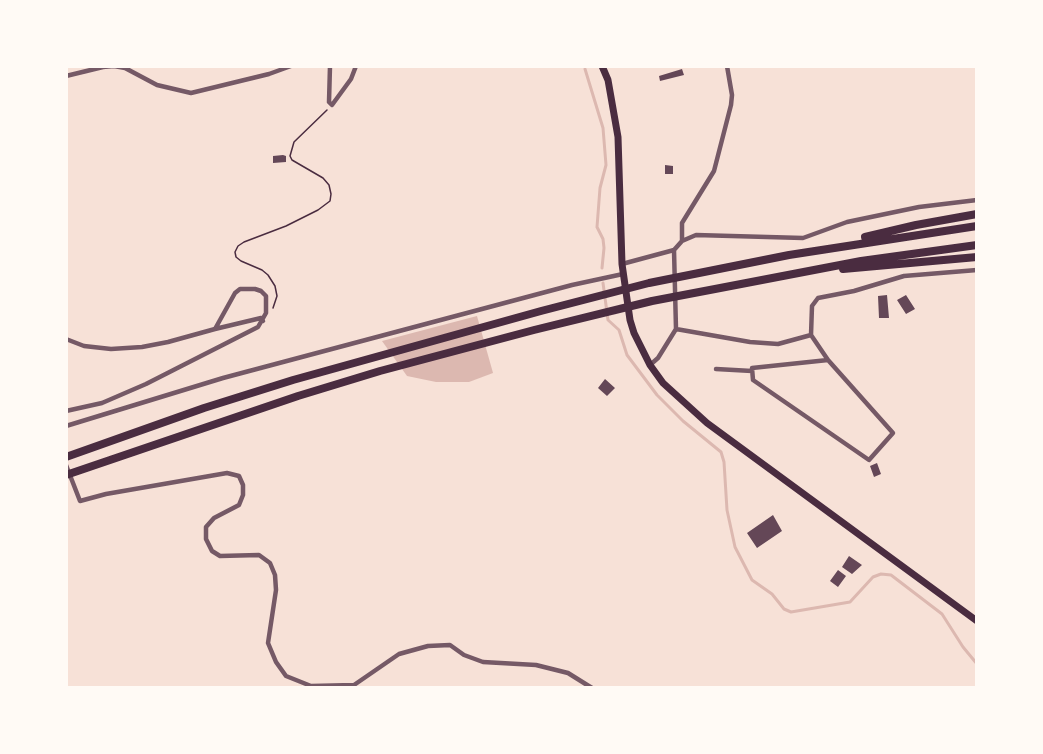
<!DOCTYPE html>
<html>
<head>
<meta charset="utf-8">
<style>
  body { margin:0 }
  #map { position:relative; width:1043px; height:754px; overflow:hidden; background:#f7e1d7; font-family:Overpass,sans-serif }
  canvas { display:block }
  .frame { position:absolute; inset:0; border:68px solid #fffaf5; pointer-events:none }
</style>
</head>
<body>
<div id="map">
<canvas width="1043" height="754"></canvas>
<div class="frame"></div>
</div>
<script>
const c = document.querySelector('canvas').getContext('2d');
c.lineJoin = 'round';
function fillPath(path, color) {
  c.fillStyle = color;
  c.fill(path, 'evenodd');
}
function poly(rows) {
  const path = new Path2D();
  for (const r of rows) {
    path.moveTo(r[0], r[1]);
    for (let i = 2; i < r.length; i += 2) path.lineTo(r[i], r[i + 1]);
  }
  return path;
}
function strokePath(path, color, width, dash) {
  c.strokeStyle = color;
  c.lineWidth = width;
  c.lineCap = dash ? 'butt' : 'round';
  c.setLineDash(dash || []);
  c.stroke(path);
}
fillPath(poly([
  [477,316,493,373,469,382,436,382,407,376,382,341]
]), '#dcb8b0');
strokePath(poly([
  [585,69,603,128,606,165,600,188,597,227,603,239,604,248,602,268],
  [603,283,608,320,619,330,627,355,657,395,683,421,721,452,724,462,727,510,735,547,752,580,772,594,784,609,791,612,850,602,873,577,881,574,891,575,942,614,963,647,977,664]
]), '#dcb8b0', 3);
fillPath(poly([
  [682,69,684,75,660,81,659,76],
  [283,155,286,156,286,162,273,163,273,156],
  [665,165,673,166,673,174,665,174],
  [887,295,889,318,879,318,878,296],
  [906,295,915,309,906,314,897,300],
  [605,379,615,388,607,396,598,388],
  [877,463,881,474,874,477,870,466],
  [773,515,782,531,757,548,747,533],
  [849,556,862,565,852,574,842,567],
  [838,570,846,576,838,587,830,581]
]), '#644757');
strokePath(poly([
  [273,308,277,296,275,286,268,275,262,270,241,261,236,257,235,252,238,246,244,242,286,226,318,210,330,201,331,194,329,185,323,178,292,160,290,156,294,142,327,110]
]), '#4a2c40', 1.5);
strokePath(poly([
  [330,66,329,102,332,105,351,79,356,66],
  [66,76,103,67,114,66,125,68,157,85,191,93,269,74,291,66],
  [682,241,682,223,714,171,731,105,732,95,727,66],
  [622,264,674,250,682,241,696,235,803,238,847,222,919,207,977,200],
  [676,329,750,342,778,344,811,335],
  [66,339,84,346,111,349,142,347,168,342,215,329,261,318,263,321],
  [828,360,893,433,869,460,753,380,752,368,828,360],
  [828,360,811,335,812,306,818,298,854,291,904,276,977,270],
  [650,365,658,358,676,329,674,250],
  [716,369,752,371],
  [66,411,102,403,146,384,258,327,266,313,266,296,261,291,255,289,240,289,235,293,215,329],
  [66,426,223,378,572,285,623,274],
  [66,465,80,501,106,494,227,473,239,476,243,485,243,495,239,505,214,518,206,527,206,539,212,551,220,556,259,555,270,563,275,575,276,590,268,643,276,662,286,676,311,686,354,685,399,654,428,646,450,645,464,655,483,662,536,665,568,673,592,688]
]), '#755966', 4.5);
strokePath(poly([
  [602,66,608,80,618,137,622,264,630,320,634,333,650,365,663,383,707,423,977,621]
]), '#4a2c40', 7);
strokePath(poly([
  [865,237,916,225,977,214],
  [843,269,977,257],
  [66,457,204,408,293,380,541,311,649,283,789,255,977,226],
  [66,475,298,396,380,371,534,330,652,301,715,289,861,261,977,245]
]), '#4a2c40', 8);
</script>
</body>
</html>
